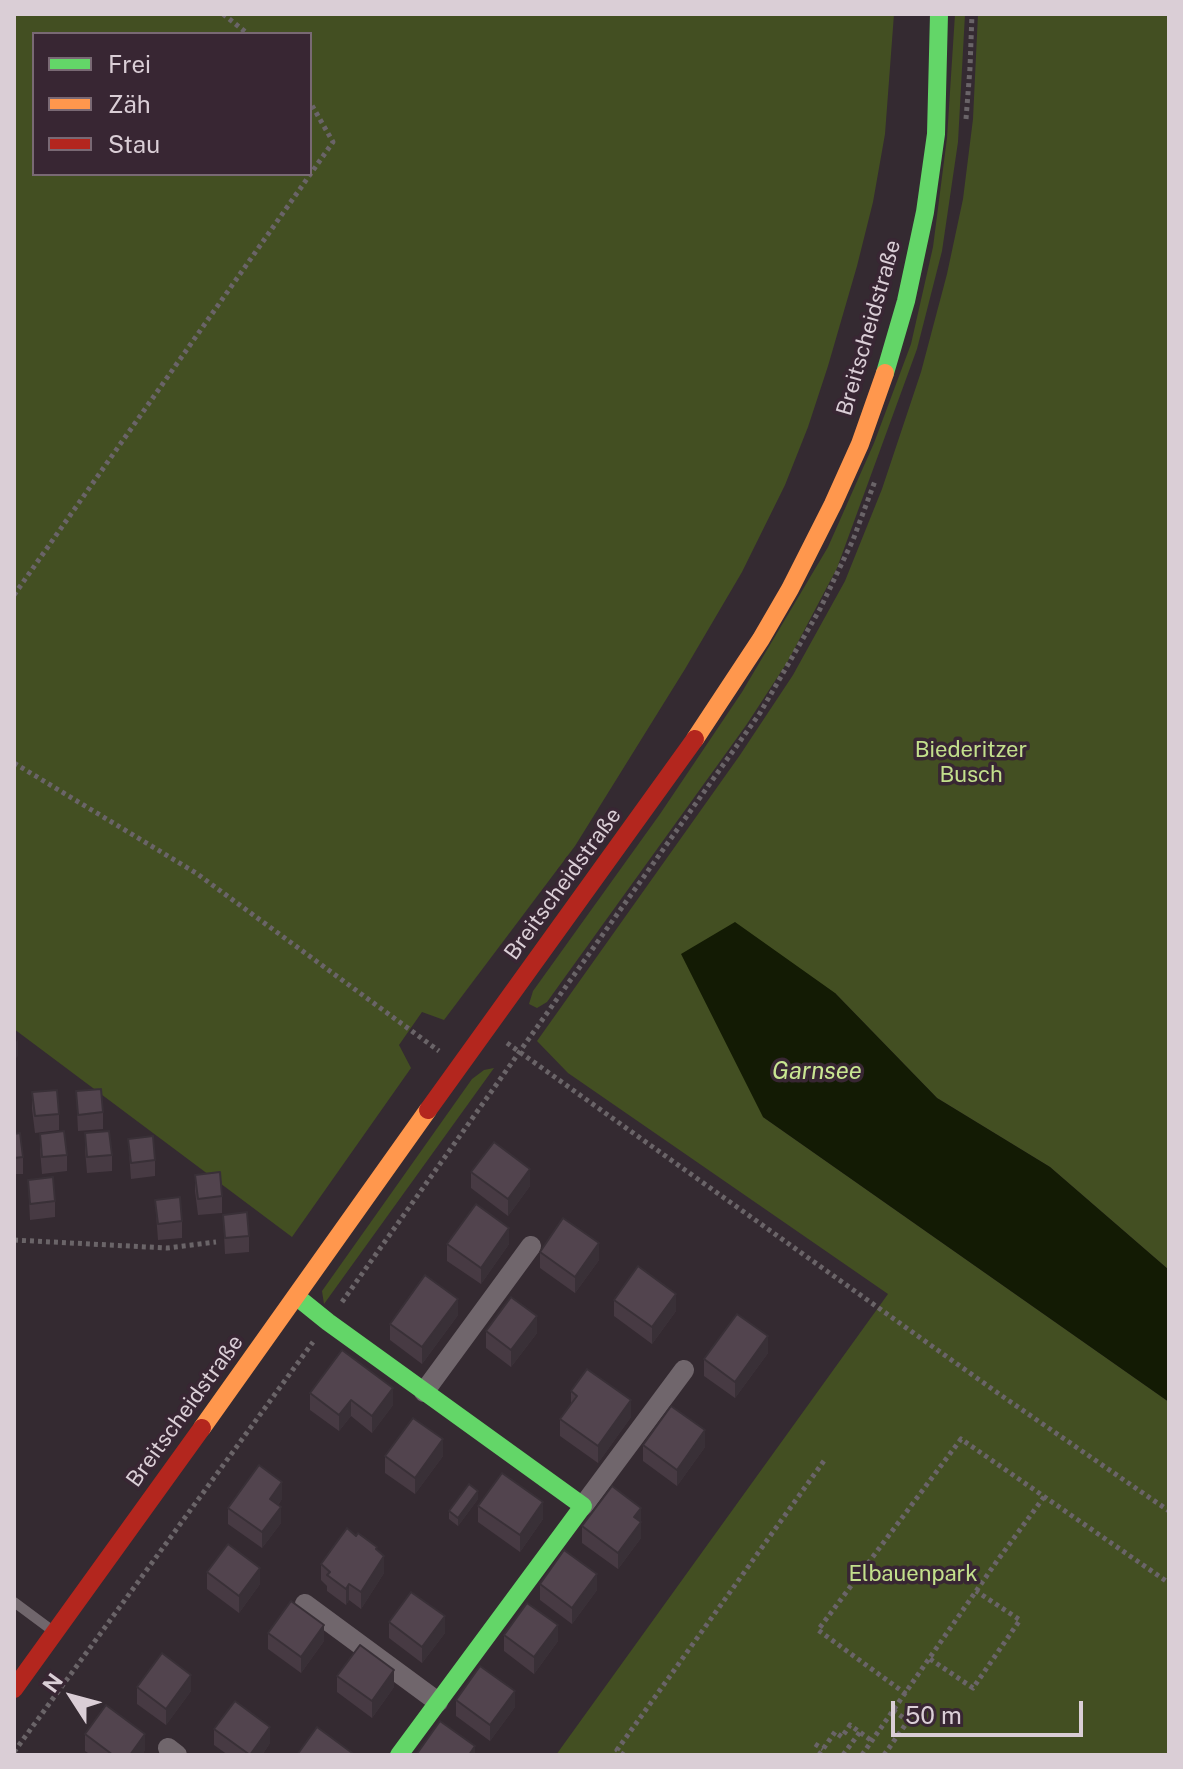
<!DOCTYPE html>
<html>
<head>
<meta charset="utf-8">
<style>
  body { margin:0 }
  #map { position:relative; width:1183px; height:1769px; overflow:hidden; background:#342a31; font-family:"Public Sans",sans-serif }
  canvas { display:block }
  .frame { position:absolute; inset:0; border:16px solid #daced6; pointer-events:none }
  .legend { position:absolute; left:32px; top:32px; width:280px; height:144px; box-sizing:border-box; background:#382633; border:2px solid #796974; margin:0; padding:10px 14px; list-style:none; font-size:24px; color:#daced6 }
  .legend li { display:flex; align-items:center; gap:16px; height:40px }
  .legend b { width:40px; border:2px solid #796974 }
  .north { position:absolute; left:32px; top:1657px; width:80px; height:80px; -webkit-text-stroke:6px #382633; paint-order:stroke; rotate:306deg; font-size:22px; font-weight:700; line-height:32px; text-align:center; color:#daced6 }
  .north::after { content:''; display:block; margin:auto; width:28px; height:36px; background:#daced6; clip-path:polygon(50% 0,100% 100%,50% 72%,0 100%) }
  .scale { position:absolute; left:891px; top:1701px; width:192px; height:36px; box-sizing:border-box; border:4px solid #daced6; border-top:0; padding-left:10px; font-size:24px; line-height:28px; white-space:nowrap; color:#daced6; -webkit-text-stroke:6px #382633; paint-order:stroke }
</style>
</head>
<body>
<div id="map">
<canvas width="1183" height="1769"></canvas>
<div class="frame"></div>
<ul class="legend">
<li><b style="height:10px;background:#63d668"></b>Frei</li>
<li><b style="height:10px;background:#ff974d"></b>Zäh</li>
<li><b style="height:10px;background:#b3261e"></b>Stau</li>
</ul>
<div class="north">N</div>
<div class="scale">50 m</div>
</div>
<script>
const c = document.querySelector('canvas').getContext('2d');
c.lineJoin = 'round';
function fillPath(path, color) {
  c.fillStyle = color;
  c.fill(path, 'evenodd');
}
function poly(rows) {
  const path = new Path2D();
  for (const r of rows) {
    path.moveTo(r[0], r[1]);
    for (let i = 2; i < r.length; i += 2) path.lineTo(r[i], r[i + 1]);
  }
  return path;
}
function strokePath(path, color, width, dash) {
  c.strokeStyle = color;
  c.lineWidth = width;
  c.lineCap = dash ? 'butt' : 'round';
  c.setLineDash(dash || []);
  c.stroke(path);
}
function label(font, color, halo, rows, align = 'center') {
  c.font = font + ' "Public Sans",sans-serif';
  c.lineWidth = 7;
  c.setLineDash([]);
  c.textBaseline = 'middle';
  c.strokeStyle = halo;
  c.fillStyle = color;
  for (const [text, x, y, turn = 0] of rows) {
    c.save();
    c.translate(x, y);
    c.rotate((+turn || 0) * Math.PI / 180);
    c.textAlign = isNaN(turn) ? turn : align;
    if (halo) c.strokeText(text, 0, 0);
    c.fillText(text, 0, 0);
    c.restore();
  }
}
fillPath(poly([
  [14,14,894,14,885,134,873,202,857,266,828,366,808,427,785,485,742,572,685,669,575,846,444,1020,422,1012,399,1045,411,1068,292,1237,14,1029],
  [34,34,310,34,310,174,34,174],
  [955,14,965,14,958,142,942,251,917,349,837,568,788,661,747,724,547,1002,537,1008,529,1004,533,991,660,814,742,692,828,547,874,443,911,344,933,247,947,138],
  [978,14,1169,14,1169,1270,1050,1167,937,1098,835,993,763,1117,1169,1402,1169,1755,556,1755,888,1294,568,1073,537,1041,740,755,793,675,845,581,882,489,921,372,947,274,963,199,973,119],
  [494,1068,324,1304,322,1291,472,1079,484,1070]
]), '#434f22');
fillPath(poly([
  [735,922,835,993,937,1098,1050,1167,1169,1270,1169,1402,763,1117,681,954]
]), '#131b04');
strokePath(poly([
  [223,14,248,34],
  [966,119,970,68,972,14],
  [14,595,333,142,310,102],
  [14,763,196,873,439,1051],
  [507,1043,1002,1396,1169,1511],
  [14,1240,167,1248,216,1242],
  [342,1302,760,713,820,609,853,540,875,481],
  [930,1659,973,1688,1020,1620,976,1591],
  [906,1694,818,1630,961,1439,1169,1583],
  [815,1744,823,1749],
  [14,1752,313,1342],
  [624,1755,617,1750,826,1458],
  [819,1755,835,1732,842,1737,850,1725,872,1741],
  [843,1755,860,1732],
  [862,1755,997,1561,1044,1497],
  [884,1755,908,1721,894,1711]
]), '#6a6468', 5, [4, 4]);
strokePath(poly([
  [14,1602,53,1631]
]), '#70666c', 10);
strokePath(poly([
  [424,1392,531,1246],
  [583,1506,684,1370],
  [305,1604,438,1702],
  [168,1748,177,1755]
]), '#70666c', 20);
strokePath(poly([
  [885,373,906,301,925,212,936,134,939,14],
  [297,1297,328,1322,583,1506,399,1755]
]), '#63d668', 18);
strokePath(poly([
  [695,739,761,639,790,589,833,504,860,444,885,373],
  [202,1428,428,1110]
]), '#ff974d', 18);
strokePath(poly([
  [428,1110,695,739],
  [14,1689,202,1428]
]), '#b3261e', 18);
fillPath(poly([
  [76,1091,103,1112,103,1129,78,1131],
  [32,1092,59,1114,59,1130,35,1133,32,1109],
  [85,1133,112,1155,112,1171,87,1173,85,1150],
  [14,1134,23,1157,23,1174,14,1174],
  [40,1134,67,1155,67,1171,42,1174,40,1150],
  [128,1139,155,1160,155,1176,131,1179],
  [471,1172,530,1186,508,1216,471,1188],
  [195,1175,222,1196,222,1213,198,1215,195,1191],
  [28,1180,55,1201,55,1217,30,1220],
  [155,1200,182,1221,182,1238,158,1240],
  [223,1215,249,1236,249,1252,225,1254],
  [447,1244,509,1244,481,1284,447,1261],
  [540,1252,599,1260,575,1293,540,1268],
  [614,1300,676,1311,652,1344,614,1316],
  [458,1315,422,1364,390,1340,390,1324],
  [486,1331,537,1333,511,1367,486,1348],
  [768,1353,735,1398,704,1376,704,1359],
  [571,1391,631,1417,598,1463,560,1436,560,1419,571,1405],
  [310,1393,393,1405,372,1433,351,1416,339,1431,310,1410],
  [643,1445,705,1447,677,1486,643,1461],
  [385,1456,443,1456,415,1494,385,1473],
  [282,1499,278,1505,281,1523,262,1548,228,1524,228,1508],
  [478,1499,458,1526,449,1519,449,1511],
  [478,1506,543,1519,520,1552,478,1522],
  [641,1508,641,1538,618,1569,582,1543,582,1526],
  [377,1551,384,1573,361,1609,349,1600,346,1605,327,1591,327,1586,321,1580,321,1564],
  [207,1572,260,1584,239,1613,207,1589],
  [540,1584,597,1590,572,1624,540,1600],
  [389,1622,445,1633,422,1663,389,1638],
  [268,1633,324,1641,301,1673,268,1649],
  [504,1635,558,1641,534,1674,504,1651],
  [337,1676,394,1687,372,1718,337,1692],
  [137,1687,191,1691,166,1725,137,1704],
  [456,1700,515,1707,490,1741,456,1716],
  [214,1729,270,1743,262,1755,228,1755,214,1745],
  [85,1734,145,1750,142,1755,91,1755,85,1751]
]), '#473a43');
fillPath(poly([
  [18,1039,18,1056,14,1061,14,1045],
  [530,1169,530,1186,508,1216,508,1199],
  [509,1228,509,1244,481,1284,481,1268],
  [599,1243,599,1260,575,1293,575,1277],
  [676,1294,676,1311,652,1344,652,1327],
  [458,1299,458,1315,422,1364,422,1347],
  [537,1316,537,1333,511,1367,511,1350],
  [768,1336,768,1353,735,1398,735,1382],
  [393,1388,393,1405,372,1433,372,1416],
  [351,1400,351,1416,339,1431,339,1415],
  [631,1400,631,1417,598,1463,598,1446],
  [705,1430,705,1447,677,1486,677,1470],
  [443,1439,443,1456,415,1494,415,1478],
  [282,1482,282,1499,270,1515,270,1499],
  [478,1491,478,1499,458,1526,458,1518],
  [543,1502,543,1519,520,1552,520,1535],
  [281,1507,281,1523,262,1548,262,1532],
  [641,1508,641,1538,618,1569,618,1553,634,1517],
  [384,1556,384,1573,361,1609,361,1592],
  [260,1568,260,1584,239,1613,239,1596],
  [597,1574,597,1590,572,1624,572,1608],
  [349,1584,349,1600,346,1605,346,1589],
  [445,1616,445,1633,422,1663,422,1647],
  [324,1625,324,1641,301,1673,301,1657],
  [558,1625,558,1641,534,1674,534,1657],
  [394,1670,394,1687,372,1718,372,1701],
  [191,1675,191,1691,166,1725,166,1709],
  [515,1691,515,1707,490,1741,490,1725],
  [270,1727,270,1743,262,1755,250,1755],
  [145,1734,145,1750,142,1755,130,1755],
  [475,1746,475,1755,469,1755]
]), '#393037');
const building = poly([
  [101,1089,103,1112,78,1115,76,1091,101,1089],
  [57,1090,59,1114,35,1116,32,1092,57,1090],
  [64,1131,67,1155,42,1157,40,1134,64,1131],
  [109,1131,112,1155,87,1157,85,1133,109,1131],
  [20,1133,23,1157,14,1158,14,1134,20,1133],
  [153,1136,155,1160,131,1163,128,1139,153,1136],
  [494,1142,530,1169,508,1199,471,1172,494,1142],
  [220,1172,222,1196,198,1199,195,1175,220,1172],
  [53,1177,55,1201,30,1204,28,1180,53,1177],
  [180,1197,182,1221,158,1224,155,1200,180,1197],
  [476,1204,509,1228,481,1268,447,1244,476,1204],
  [247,1212,249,1236,225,1238,223,1215,247,1212],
  [563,1218,599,1243,575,1277,540,1252,563,1218],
  [638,1266,676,1294,652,1327,614,1300,638,1266],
  [425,1275,458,1299,422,1347,390,1324,425,1275],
  [511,1297,537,1316,511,1350,486,1331,511,1297],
  [737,1314,768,1336,735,1382,704,1359,737,1314],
  [342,1350,393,1388,372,1416,351,1400,339,1415,310,1393,342,1350],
  [587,1369,631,1400,598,1446,560,1419,577,1396,571,1391,587,1369],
  [671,1406,705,1430,677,1470,643,1445,671,1406],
  [413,1418,443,1439,415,1478,385,1456,413,1418],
  [259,1465,282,1482,270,1499,281,1507,262,1532,228,1508,259,1465],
  [502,1473,543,1502,520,1535,478,1506,502,1473],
  [469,1484,478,1491,458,1518,449,1511,469,1484],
  [612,1486,641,1508,634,1517,641,1522,618,1553,582,1526,612,1486],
  [347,1528,356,1536,358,1533,377,1547,376,1549,384,1556,361,1592,349,1584,346,1589,327,1575,330,1572,321,1564,347,1528],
  [228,1544,260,1568,239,1596,207,1572,228,1544],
  [564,1550,597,1574,572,1608,540,1584,564,1550],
  [411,1592,445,1616,422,1647,389,1622,411,1592],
  [291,1601,324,1625,301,1657,268,1633,291,1601],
  [527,1603,558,1625,534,1657,504,1635,527,1603],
  [360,1645,394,1670,372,1701,337,1676,360,1645],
  [162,1653,191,1675,166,1709,137,1687,162,1653],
  [480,1666,515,1691,490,1725,456,1700,480,1666],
  [235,1701,270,1727,250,1755,214,1729,235,1701],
  [106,1705,145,1734,130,1755,113,1755,85,1734,106,1705],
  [440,1721,475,1746,469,1755,416,1755,440,1721],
  [317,1727,355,1755,297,1755,317,1727]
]);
fillPath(building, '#52444e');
strokePath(building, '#393037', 2);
label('22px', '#daced6', '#382633', [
  ["Breitscheidstraße",869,328,-74],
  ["Breitscheidstraße",563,884,-54],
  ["Breitscheidstraße",185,1411,-54]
]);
label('22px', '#c3e08c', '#382633', [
  ["Biederitzer",971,750],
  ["Busch",971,775],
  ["Elbauenpark",913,1574]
]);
label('italic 24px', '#c9e692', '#382633', [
  ["Garnsee",817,1072]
]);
</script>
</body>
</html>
